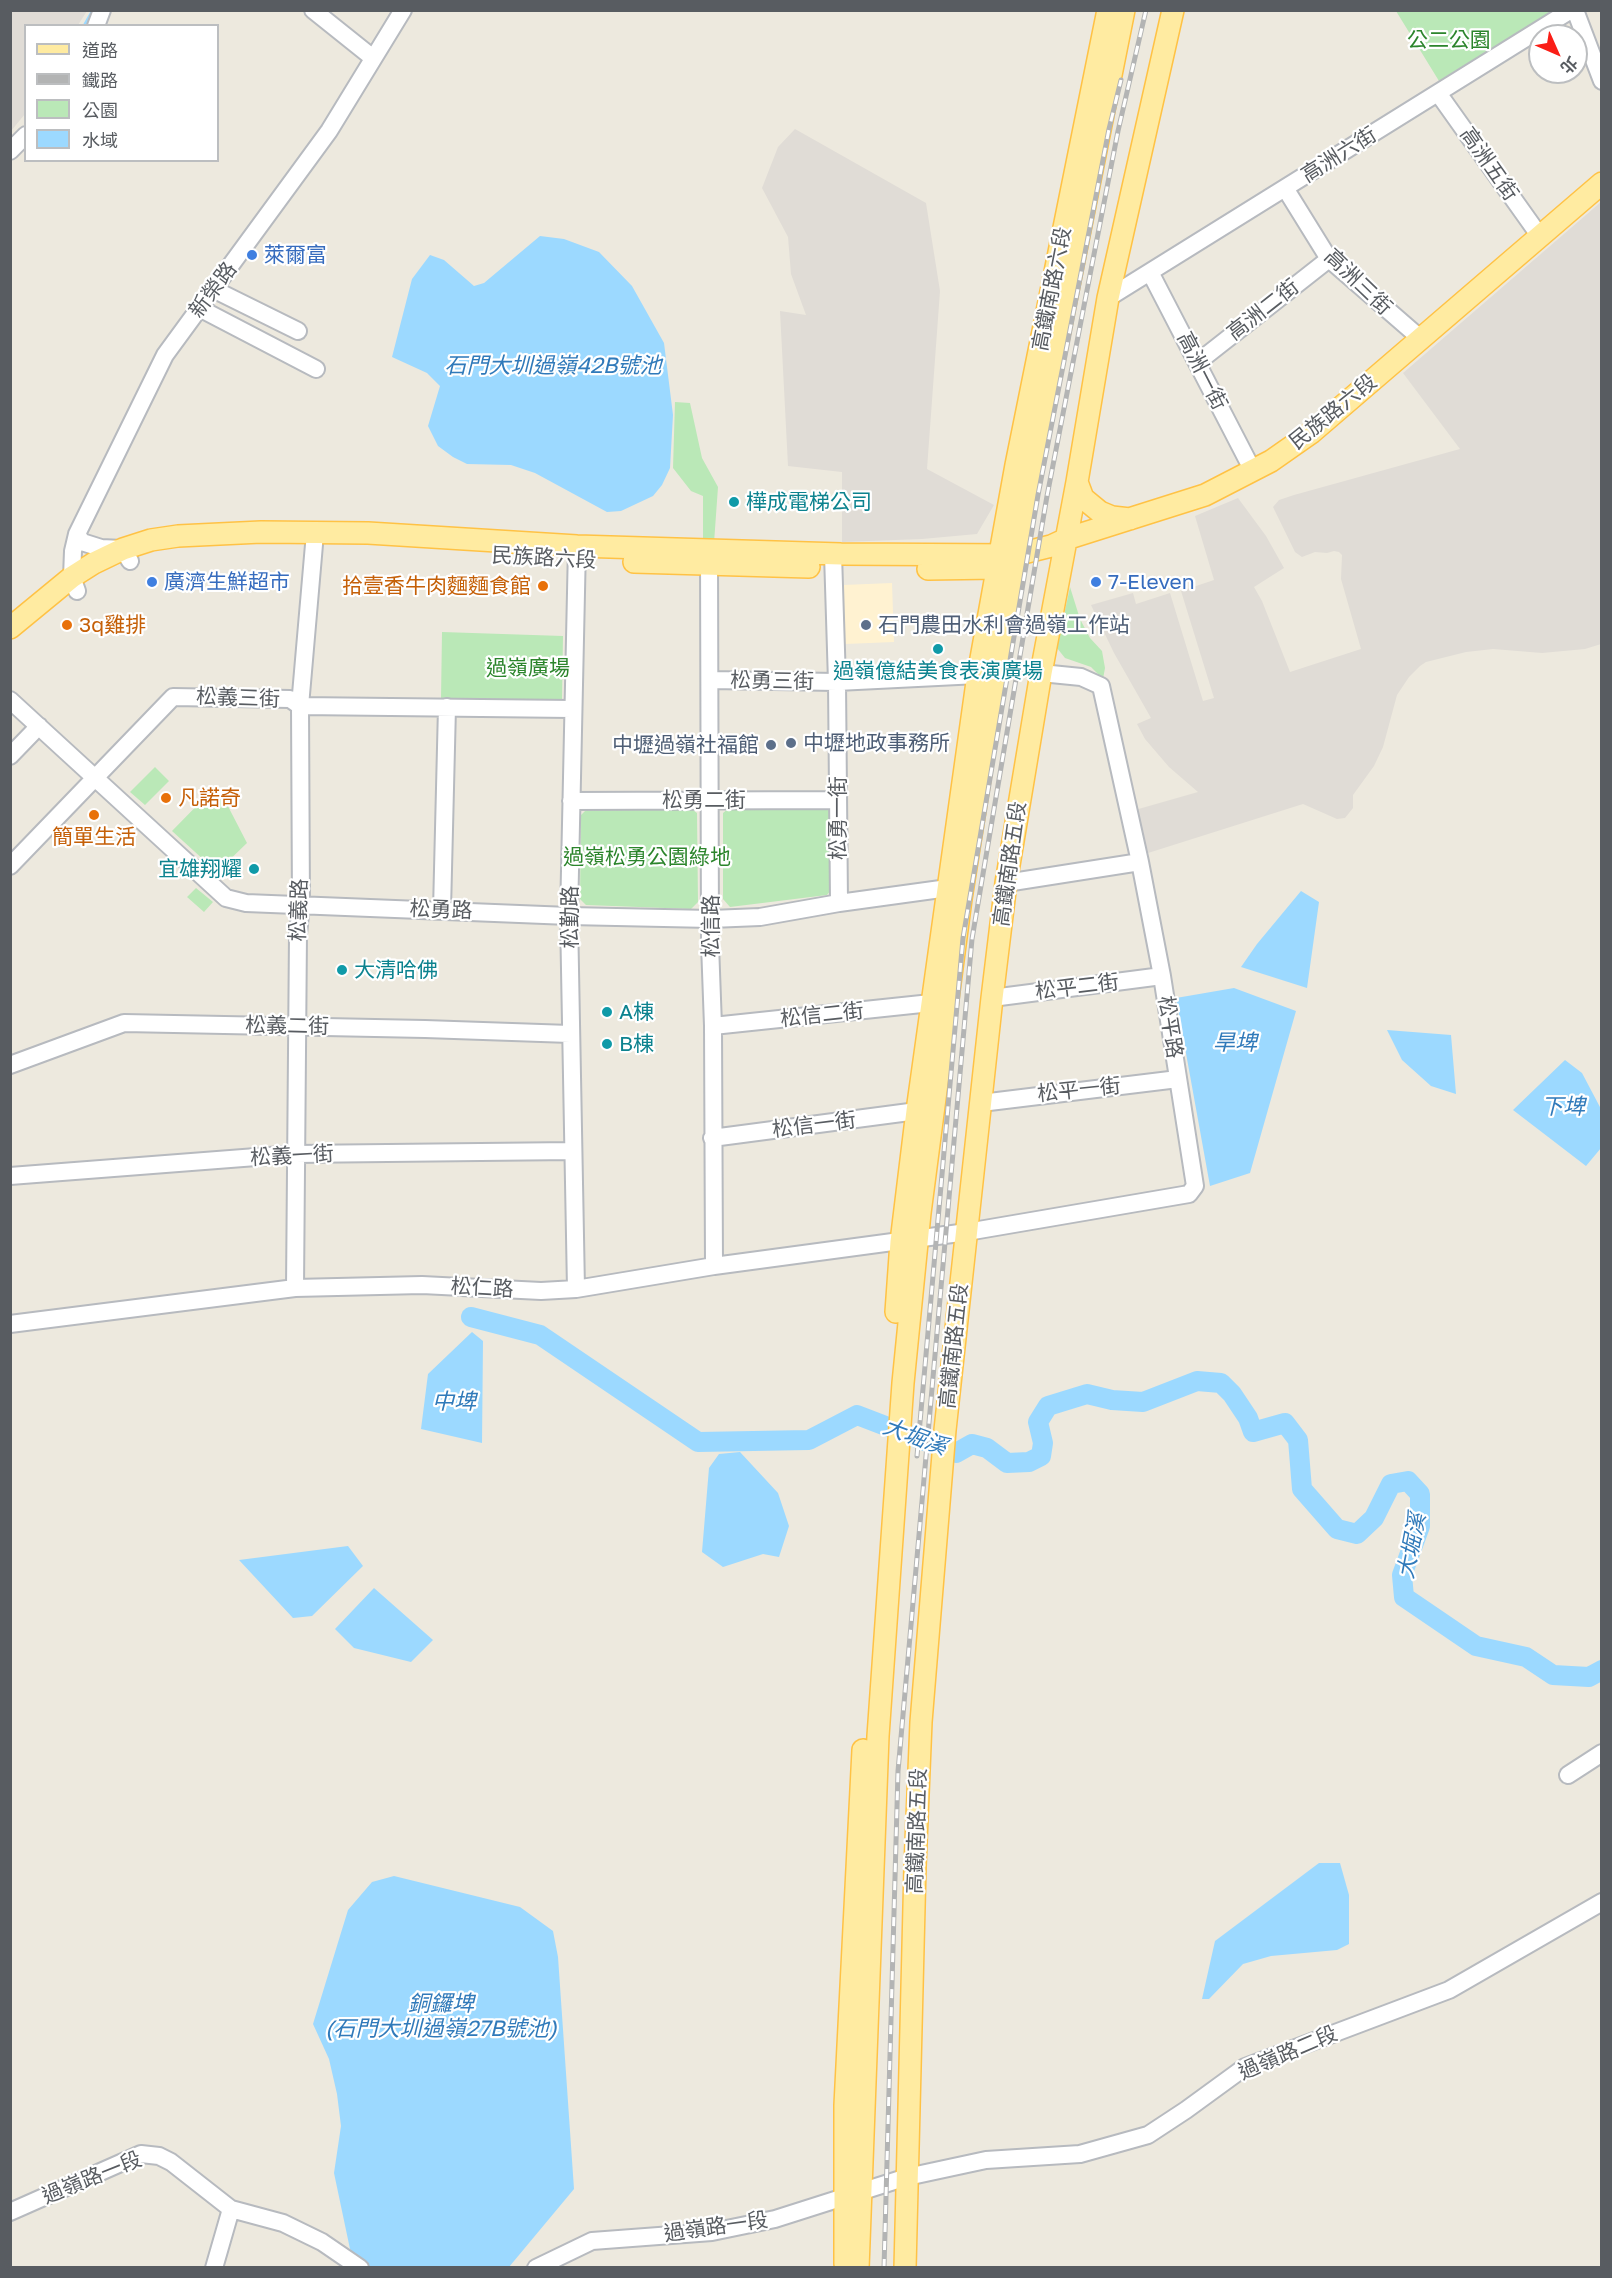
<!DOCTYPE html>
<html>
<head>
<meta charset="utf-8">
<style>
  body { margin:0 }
  #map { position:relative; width:1612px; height:2278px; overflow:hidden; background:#ede9de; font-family:"Golos Text","Noto Sans TC",sans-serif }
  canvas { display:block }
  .frame { position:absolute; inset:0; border:12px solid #585c61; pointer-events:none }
  .legend { position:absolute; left:24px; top:24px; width:195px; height:138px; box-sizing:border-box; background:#fff; border:2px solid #bcbec0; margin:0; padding:8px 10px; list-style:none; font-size:18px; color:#585c61 }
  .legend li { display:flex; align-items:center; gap:12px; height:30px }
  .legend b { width:30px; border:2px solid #bcbec0 }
  .north { position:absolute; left:1528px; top:24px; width:60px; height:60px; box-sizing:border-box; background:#fff; border:2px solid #bcbec0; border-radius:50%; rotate:135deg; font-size:16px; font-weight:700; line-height:24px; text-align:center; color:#585c61 }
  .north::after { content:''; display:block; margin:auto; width:21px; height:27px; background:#fa1e17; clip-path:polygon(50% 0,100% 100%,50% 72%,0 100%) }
</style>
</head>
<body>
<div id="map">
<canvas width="1612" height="2278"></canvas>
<div class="frame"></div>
<ul class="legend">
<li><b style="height:8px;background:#ffeba1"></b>道路</li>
<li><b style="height:8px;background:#b3b4b4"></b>鐵路</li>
<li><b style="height:16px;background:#bae8b7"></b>公園</li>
<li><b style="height:16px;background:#9cd9ff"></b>水域</li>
</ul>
<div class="north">北</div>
</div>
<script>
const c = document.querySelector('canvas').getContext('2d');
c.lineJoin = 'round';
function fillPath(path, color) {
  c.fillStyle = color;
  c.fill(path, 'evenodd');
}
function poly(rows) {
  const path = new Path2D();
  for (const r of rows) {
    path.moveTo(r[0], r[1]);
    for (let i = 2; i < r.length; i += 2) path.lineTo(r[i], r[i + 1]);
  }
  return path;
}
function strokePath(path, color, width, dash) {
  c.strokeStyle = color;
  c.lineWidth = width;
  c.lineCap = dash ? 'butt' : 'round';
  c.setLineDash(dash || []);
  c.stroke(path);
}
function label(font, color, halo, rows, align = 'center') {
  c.font = font + ' "Golos Text","Noto Sans TC",sans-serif';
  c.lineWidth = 4.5;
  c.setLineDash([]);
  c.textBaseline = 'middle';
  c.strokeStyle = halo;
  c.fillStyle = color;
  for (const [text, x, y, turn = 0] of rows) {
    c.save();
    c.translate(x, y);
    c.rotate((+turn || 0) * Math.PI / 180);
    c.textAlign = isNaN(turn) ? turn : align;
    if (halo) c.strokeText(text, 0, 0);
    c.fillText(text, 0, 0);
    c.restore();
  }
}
fillPath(poly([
  [892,583,894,642,845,644,843,585]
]), '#fff2d1');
fillPath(poly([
  [11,10,87,11,78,25,26,26,25,114,11,131],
  [795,129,926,203,940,291,927,469,994,505,977,534,922,539,842,542,842,472,788,466,780,311,806,315,791,274,788,237,762,188,778,147],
  [1601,202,1601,644,1585,649,1542,653,1493,649,1466,652,1426,662,1420,666,1409,677,1397,695,1383,747,1374,766,1353,795,1353,808,1345,818,1337,819,1303,804,1148,853,1135,810,1198,792,1169,767,1145,739,1137,724,1151,718,1114,653,1091,605,1133,593,1136,604,1170,593,1203,701,1214,698,1181,591,1214,580,1195,516,1238,498,1266,536,1284,568,1254,587,1262,601,1290,672,1361,649,1341,579,1342,555,1339,552,1334,551,1327,553,1315,552,1302,557,1295,552,1273,507,1279,500,1294,495,1460,449,1403,373]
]), '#e0dcd6');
fillPath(poly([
  [1396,11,1552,11,1439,81],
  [675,402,690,403,702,458,718,487,714,543,703,543,703,496,691,491,673,468],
  [1070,587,1080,619,1090,638,1102,651,1105,668,1103,679,1091,667,1065,658,1057,648],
  [442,632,563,636,562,701,441,699],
  [155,767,169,781,145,805,130,792],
  [217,785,247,843,217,872,172,831],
  [826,807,831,813,833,888,827,895,730,907,723,899,723,813,729,808],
  [690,808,697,813,698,902,691,909,586,905,580,899,581,815,587,809],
  [196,888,213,902,204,912,187,897]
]), '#bae8b7');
fillPath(poly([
  [540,236,564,239,599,252,632,286,664,343,673,415,670,468,662,485,653,496,621,511,607,512,535,473,511,465,467,464,453,457,438,446,428,426,440,386,427,373,392,357,412,279,430,255,444,260,474,286,484,283],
  [1301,891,1319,902,1307,988,1241,967,1257,944],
  [1234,988,1296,1011,1250,1173,1210,1186,1176,998],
  [1387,1030,1451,1035,1456,1094,1431,1086,1402,1060],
  [1565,1060,1582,1073,1601,1109,1601,1148,1586,1166,1513,1110],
  [472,1332,483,1341,482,1443,421,1429,428,1374],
  [740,1452,778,1493,789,1526,779,1557,763,1554,723,1567,702,1552,709,1468,719,1454],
  [348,1546,363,1566,312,1616,293,1618,239,1560],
  [374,1588,433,1640,411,1662,354,1648,335,1629],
  [1319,1863,1340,1863,1349,1895,1349,1944,1337,1950,1271,1956,1243,1964,1209,1999,1202,1999,1215,1941],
  [394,1876,520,1907,553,1931,558,1957,574,2189,509,2267,366,2268,358,2265,350,2249,334,2173,341,2126,337,2094,329,2059,313,2024,348,1910,372,1882]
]), '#9cd9ff');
strokePath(poly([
  [84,26,93,10]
]), '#9cd9ff', 3);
strokePath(poly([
  [471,1317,540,1335,698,1442,809,1440,857,1415,956,1453,972,1444,987,1448,1007,1463,1029,1462,1041,1456,1043,1443,1038,1422,1048,1406,1087,1394,1112,1400,1143,1402,1197,1381,1221,1383,1232,1394,1248,1418,1253,1432,1285,1423,1298,1440,1302,1489,1337,1529,1357,1534,1374,1518,1391,1484,1408,1481,1420,1494,1420,1526,1402,1575,1404,1597,1476,1646,1526,1657,1553,1675,1589,1677,1602,1670]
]), '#9cd9ff', 20);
const minor = poly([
  [313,10,373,58],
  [1575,10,1602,81],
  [96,26,102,10],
  [1438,93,1539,235],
  [10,151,26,135],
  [1285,188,1329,259,1420,338],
  [1150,272,1253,471],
  [213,289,298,331],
  [1108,298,1571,10],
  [199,308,316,369],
  [1198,362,1329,259],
  [77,534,82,542,101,548,123,549,130,561],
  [709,554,710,944,713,1026,714,1266],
  [833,554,837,682,839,903],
  [77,591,72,577,73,551,77,534,165,355,329,131,403,10],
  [710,680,837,682,978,675],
  [10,700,226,898,246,903,569,916,711,919,760,917,839,903,948,888],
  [10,756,39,726],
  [571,801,837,800],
  [10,866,173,697,290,699,300,706,572,709],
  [1006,883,1140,862],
  [442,910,447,707],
  [992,998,1162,976],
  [713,1026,931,1003],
  [10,1065,124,1023,425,1029,570,1034],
  [981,1103,1178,1079],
  [712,1138,917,1111],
  [10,1176,295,1154,573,1151],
  [295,1288,298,934,301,905,300,706,315,533],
  [576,1289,569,916,577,546],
  [10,1324,295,1288,422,1285,541,1291,576,1289,714,1266,967,1232,1189,1194,1195,1186,1162,976,1140,862,1101,686,1081,677,1041,673],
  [1568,1775,1602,1753],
  [10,2212,141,2154,159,2156,171,2162,231,2209,283,2223,322,2242,360,2268],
  [214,2268,231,2209],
  [536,2268,592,2241,712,2232,775,2219,907,2177,986,2160,1080,2154,1148,2135,1186,2110,1245,2067,1449,1990,1602,1902]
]);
const major = poly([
  [1077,482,1083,498,1100,512,1112,517,1130,519],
  [634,562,809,567],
  [928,569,997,568,1003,564],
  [10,628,72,577,94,563,123,549,151,540,178,536,261,532,368,533,577,546,841,554,1015,555,1051,546,1066,539,1205,495,1271,461,1311,433,1602,183],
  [896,1312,901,1242,917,1111,978,675,1016,465,1108,10],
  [845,2264,845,2105,863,1750],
  [858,2268,878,1736,903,1383,920,1213,961,899,1015,555,1124,10],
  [905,2268,915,1867,921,1722,945,1430,992,998,1006,883,1041,673,1077,482,1108,298,1173,10]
]);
strokePath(minor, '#b7babf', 20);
strokePath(major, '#ffc245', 24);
strokePath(minor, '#fff', 16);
strokePath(major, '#ffeba1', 21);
const rail = poly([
  [917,1456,963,938,1038,495,1109,129,1121,80],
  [884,2268,898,1771,972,939,1047,496,1118,131,1146,10]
]);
strokePath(rail, '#b3b4b4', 5);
strokePath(rail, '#fff', 3, [9]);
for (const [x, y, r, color] of [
  [252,255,6,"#3f7fe0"],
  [734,502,6,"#0f9aa8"],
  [152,582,6,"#3f7fe0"],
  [1096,582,6,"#3f7fe0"],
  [543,586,6,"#e8710a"],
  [67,625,6,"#e8710a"],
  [866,625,6,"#5c6f8a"],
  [938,649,6,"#0f9aa8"],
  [791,743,6,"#5c6f8a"],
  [771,745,6,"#5c6f8a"],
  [166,798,6,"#e8710a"],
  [94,815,6,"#e8710a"],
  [254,869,6,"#0f9aa8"],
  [342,970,6,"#0f9aa8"],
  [607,1012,6,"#0f9aa8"],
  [607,1044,6,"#0f9aa8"]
]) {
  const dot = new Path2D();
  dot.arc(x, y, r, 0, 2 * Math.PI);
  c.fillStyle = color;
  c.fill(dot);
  strokePath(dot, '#fff', 2);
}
label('21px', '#2c852c', '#fff', [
  ["公二公園",1449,40],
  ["過嶺廣場",528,668],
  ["過嶺松勇公園綠地",647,857]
]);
label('21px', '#585c61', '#fff', [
  ["高洲六街",1339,155,-32],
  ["高洲五街",1489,164,55],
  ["高洲三街",1358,282,44],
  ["高鐵南路六段",1052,289,-79],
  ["新榮路",213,290,-53],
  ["高洲二街",1263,310,-38],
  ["高洲一街",1202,371,63],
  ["民族路六段",1333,412,-39],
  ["民族路六段",544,558,3],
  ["松勇三街",772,681,1],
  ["松義三街",238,698,2],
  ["松勇二街",704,800],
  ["松勇一街",838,818,-90],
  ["高鐵南路五段",1010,864,-82],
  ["松義路",299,910,-88],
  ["松勇路",441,910,2],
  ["松勤路",570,917,-90],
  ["松信路",711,926,-90],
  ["松平二街",1077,987,-7],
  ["松信二街",822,1015,-6],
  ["松義二街",287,1026,1],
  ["松平路",1170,1027,81],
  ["松平一街",1079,1090,-6],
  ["松信一街",814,1125,-7],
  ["松義一街",292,1156,-3],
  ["松仁路",482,1288,3],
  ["高鐵南路五段",954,1346,-84],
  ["高鐵南路五段",917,1831,-88],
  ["過嶺路二段",1288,2053,-23],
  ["過嶺路一段",92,2178,-22],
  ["過嶺路一段",716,2227,-8]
]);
label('21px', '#366cbe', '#fff', [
  ["萊爾富",264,255],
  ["廣濟生鮮超市",164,582],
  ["7-Eleven",1108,582]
], 'left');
label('21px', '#0d838f', '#fff', [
  ["樺成電梯公司",746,502],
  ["過嶺億結美食表演廣場",938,671,"center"],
  ["宜雄翔耀",242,869,"right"],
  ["大清哈佛",354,970],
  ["A棟",619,1012],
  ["B棟",619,1044]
], 'left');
label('21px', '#c56008', '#fff', [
  ["拾壹香牛肉麵麵食館",531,586,"right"],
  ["3q雞排",79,625],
  ["凡諾奇",178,798],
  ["簡單生活",94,837,"center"]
], 'left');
label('21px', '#4e5e75', '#fff', [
  ["石門農田水利會過嶺工作站",878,625],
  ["中壢地政事務所",803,743],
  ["中壢過嶺社福館",759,745,"right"]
], 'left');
label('italic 22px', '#307aba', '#fff', [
  ["石門大圳過嶺42B號池",553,366],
  ["旱埤",1235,1043],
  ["下埤",1563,1107],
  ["中埤",454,1402],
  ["大堀溪",915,1437,20],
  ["大堀溪",1412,1546,-79],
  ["銅鑼埤",441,2004],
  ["(石門大圳過嶺27B號池)",441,2029]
]);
</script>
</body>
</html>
